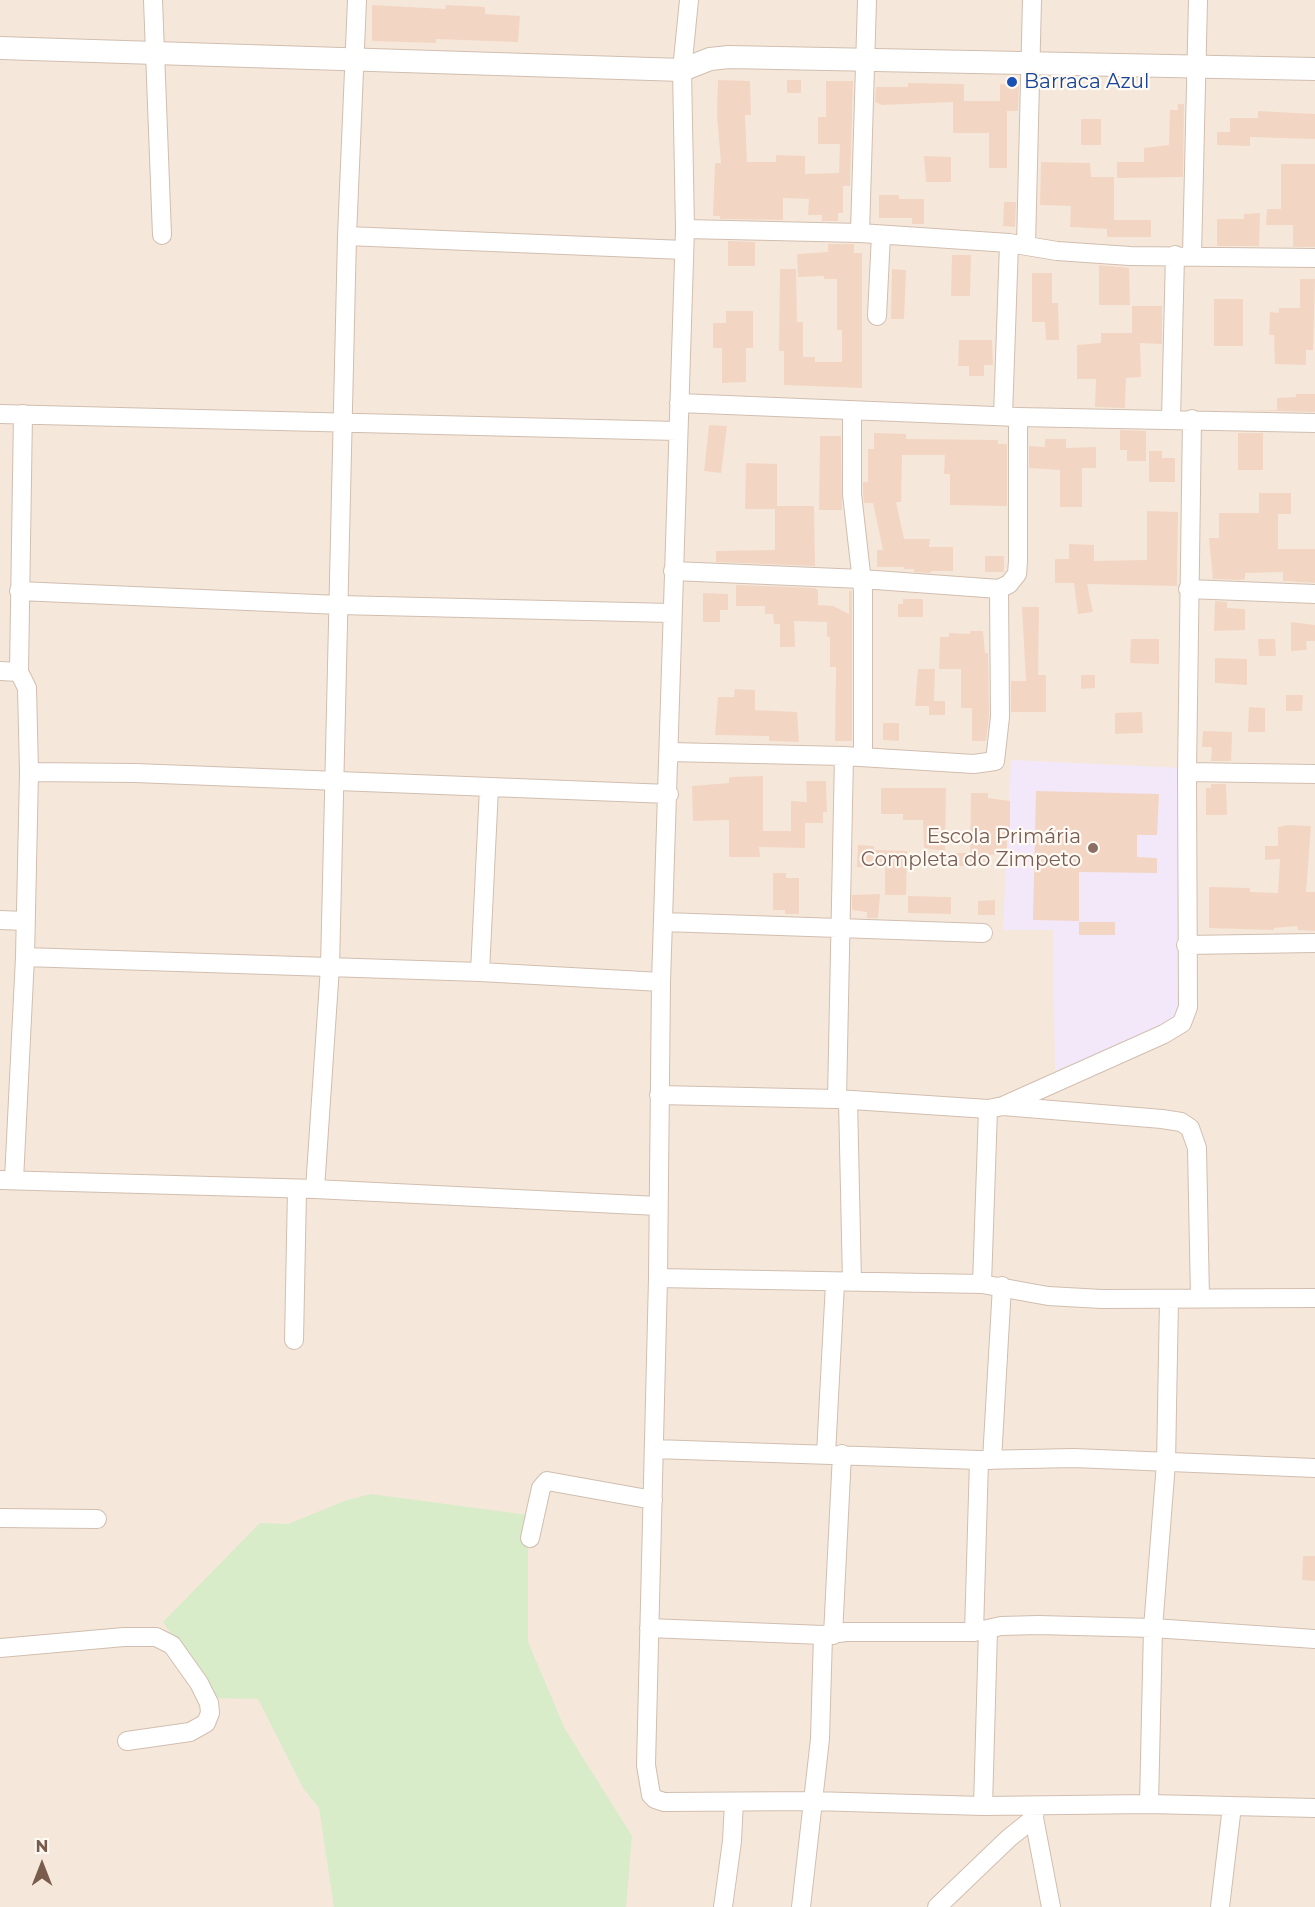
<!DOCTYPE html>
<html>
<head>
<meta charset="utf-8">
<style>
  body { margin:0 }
  #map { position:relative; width:1315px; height:1907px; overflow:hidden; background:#fdf6ec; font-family:Montserrat,sans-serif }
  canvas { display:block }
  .north { position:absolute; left:12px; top:1835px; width:60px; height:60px; -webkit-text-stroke:4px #fffaf3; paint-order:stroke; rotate:0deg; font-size:16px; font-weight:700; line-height:24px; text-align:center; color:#7a5c4d }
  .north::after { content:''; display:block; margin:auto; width:21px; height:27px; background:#7a5c4d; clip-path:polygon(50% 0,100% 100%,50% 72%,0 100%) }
</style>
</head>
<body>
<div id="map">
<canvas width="1315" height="1907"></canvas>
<div class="north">N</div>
</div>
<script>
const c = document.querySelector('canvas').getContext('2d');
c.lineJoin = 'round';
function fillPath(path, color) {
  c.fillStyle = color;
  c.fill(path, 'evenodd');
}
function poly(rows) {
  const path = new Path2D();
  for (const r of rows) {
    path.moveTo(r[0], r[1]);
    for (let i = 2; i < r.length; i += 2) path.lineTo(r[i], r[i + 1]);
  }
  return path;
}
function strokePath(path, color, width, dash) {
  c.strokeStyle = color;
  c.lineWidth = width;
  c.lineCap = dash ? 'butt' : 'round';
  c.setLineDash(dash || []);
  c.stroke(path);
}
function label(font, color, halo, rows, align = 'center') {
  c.font = font + ' Montserrat,sans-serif';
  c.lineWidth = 4.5;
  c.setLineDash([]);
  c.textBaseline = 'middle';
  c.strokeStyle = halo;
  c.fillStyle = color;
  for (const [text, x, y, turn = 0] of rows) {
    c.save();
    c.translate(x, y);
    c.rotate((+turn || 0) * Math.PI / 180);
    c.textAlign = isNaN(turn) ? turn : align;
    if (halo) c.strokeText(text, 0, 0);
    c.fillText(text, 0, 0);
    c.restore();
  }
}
fillPath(poly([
  [0,0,1315,0,1315,1907,0,1907]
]), '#f5e8da');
fillPath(poly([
  [1011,760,1181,768,1177,1022,1055,1071,1053,930,1003,930]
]), '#f3e8fa');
fillPath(poly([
  [371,1494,528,1515,528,1642,565,1729,632,1836,626,1907,334,1907,319,1808,303,1788,258,1699,216,1698,163,1622,260,1523,288,1524,347,1500]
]), '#d8ecc9');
fillPath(poly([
  [372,5,445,9,446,5,485,7,485,14,520,16,518,42,436,39,436,43,372,41],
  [718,80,750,81,751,115,745,115,747,162,776,162,776,155,805,156,805,174,839,173,840,144,818,144,818,117,826,117,826,81,853,81,850,186,843,186,843,213,838,213,838,221,822,221,822,215,808,215,809,199,783,198,783,220,720,219,720,216,713,216,715,163,721,163,717,115],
  [787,80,801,80,801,93,787,93],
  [908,83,964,84,964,101,956,101,1000,101,1000,84,1019,85,1018,111,1007,111,1007,168,989,168,989,133,953,133,953,102,882,105,875,102,876,87,908,87],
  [1178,104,1184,104,1183,177,1117,178,1117,162,1144,162,1144,148,1169,145,1170,110,1178,110],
  [1258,111,1315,114,1315,139,1250,137,1250,146,1217,145,1217,132,1230,132,1230,118,1258,118],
  [1081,119,1101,119,1101,145,1081,145],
  [924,156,951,157,951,182,926,182],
  [1041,162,1090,163,1091,177,1114,177,1114,220,1151,220,1151,237,1107,237,1107,229,1070,227,1071,206,1040,205],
  [1281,164,1315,164,1315,247,1293,247,1293,225,1266,225,1267,209,1281,209],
  [879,195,899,195,899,199,924,199,924,224,912,224,912,218,879,218],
  [1004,202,1016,202,1015,227,1003,226],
  [1260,213,1259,246,1217,246,1217,219,1244,219,1244,214],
  [728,241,755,242,755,266,728,266],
  [828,244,854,244,854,253,862,253,862,388,784,385,784,351,779,351,780,269,796,269,797,322,803,322,803,357,815,357,815,362,842,362,842,330,837,330,837,279,824,279,824,276,798,277,797,254,828,252],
  [952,255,971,255,970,296,951,296],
  [1099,265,1129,268,1130,305,1099,305],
  [892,269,906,270,904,319,891,319],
  [1032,273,1052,273,1052,303,1058,303,1059,340,1046,340,1045,322,1032,322],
  [1300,279,1315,279,1313,350,1306,350,1306,365,1275,364,1274,335,1269,335,1270,312,1279,313,1279,308,1300,308],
  [1214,299,1243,299,1243,346,1214,346],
  [1132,306,1162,306,1162,344,1140,343,1141,377,1126,378,1125,408,1095,407,1096,379,1077,379,1077,345,1101,343,1101,333,1132,333],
  [726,311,753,311,753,348,746,348,746,382,722,383,722,348,713,348,713,323,726,323],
  [959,340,992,340,993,365,984,365,984,376,969,376,969,366,958,366],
  [1296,394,1315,394,1315,412,1238,410,1277,410,1277,398,1296,397],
  [709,425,727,426,721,473,704,471],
  [1120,430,1146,431,1146,461,1127,461,1127,450,1120,450],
  [874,433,906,434,906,439,998,440,998,444,1007,444,1007,506,950,505,950,474,944,474,945,455,902,455,901,502,896,502,904,539,930,539,929,547,953,547,953,571,931,571,931,573,914,572,914,569,904,569,904,567,877,567,877,550,883,550,873,503,864,503,863,493,863,482,868,482,868,449,874,449],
  [1238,433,1263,433,1263,470,1238,470],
  [820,436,841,436,842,510,819,510],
  [1045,439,1066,439,1066,448,1096,447,1096,468,1082,468,1082,507,1060,507,1060,470,1029,468,1029,446,1045,447],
  [1149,451,1162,451,1162,458,1175,458,1175,482,1149,482],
  [746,463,777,464,777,506,814,506,815,566,716,562,716,551,775,550,775,509,745,509],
  [1259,493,1291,493,1291,514,1278,514,1278,549,1315,549,1315,583,1283,581,1283,572,1245,573,1245,579,1239,580,1213,579,1209,538,1219,538,1219,513,1259,513],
  [1147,511,1178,512,1177,586,1087,584,1093,612,1078,614,1074,583,1055,583,1055,559,1069,559,1069,544,1094,545,1094,561,1147,560],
  [985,556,1004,556,1004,572,985,572],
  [736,585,815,588,818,590,818,605,833,606,849,614,849,591,852,591,852,741,835,741,836,667,830,667,830,637,827,637,827,622,794,621,795,647,780,647,780,624,774,624,773,614,765,614,765,606,736,606],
  [703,593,728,594,728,610,720,610,720,622,703,622],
  [903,599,923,599,923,617,898,617,898,604,903,604],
  [1215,601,1227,602,1227,608,1245,609,1245,630,1214,631],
  [1022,607,1039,607,1038,675,1046,675,1046,712,1011,712,1011,681,1026,681],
  [1291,622,1315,625,1315,641,1306,641,1307,650,1291,651],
  [970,631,983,631,985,653,988,653,989,716,986,741,972,741,972,708,961,708,961,669,939,669,940,637,949,637,949,633,970,634],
  [1131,639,1159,639,1159,664,1130,663],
  [1258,639,1275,639,1276,656,1259,656],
  [1215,658,1247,659,1247,685,1215,683],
  [918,669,935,669,934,701,945,701,945,715,929,715,929,706,915,706],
  [1081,675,1095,675,1095,688,1081,689],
  [735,689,755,690,755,710,797,712,799,742,769,741,769,736,715,735,718,697,734,697],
  [1286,695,1303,695,1302,711,1286,711],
  [1249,707,1265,708,1265,732,1248,732],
  [1142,712,1143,733,1115,734,1115,713],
  [883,723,899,723,899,741,883,740],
  [1203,731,1232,732,1231,761,1211,761,1212,747,1202,747],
  [763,776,763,831,791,831,791,801,807,802,806,781,826,781,827,812,823,812,823,823,805,823,805,848,759,847,760,857,729,857,729,820,693,821,692,786,729,783,729,777],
  [1211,784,1226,784,1227,815,1206,815,1206,788,1211,788],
  [881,788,946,788,945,851,924,848,923,820,903,820,903,814,881,814],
  [1036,791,1159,794,1157,835,1137,835,1137,857,1157,858,1157,873,1079,872,1079,921,1033,920],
  [971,793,988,793,988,798,1010,801,1010,831,1007,831,1007,854,987,855,987,863,970,863],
  [1288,825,1311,826,1306,892,1315,892,1315,931,1298,930,1297,926,1274,928,1274,930,1209,928,1209,887,1250,888,1250,892,1278,893,1280,859,1265,860,1265,846,1278,846,1278,827],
  [858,845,874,846,874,850,907,851,906,895,885,895,885,868,857,867],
  [945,853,969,853,969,866,945,866],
  [773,873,786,873,786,878,799,878,799,914,785,914,785,910,773,910],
  [880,894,878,918,867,918,867,912,852,910,852,895],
  [908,896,951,897,951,914,908,913],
  [995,900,995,915,978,915,978,901],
  [1079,922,1115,922,1115,935,1079,935],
  [1303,1556,1315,1556,1315,1581,1302,1580]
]), '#f3d5c3');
const minor = poly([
  [153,0,162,235],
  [689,0,682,70,685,229,661,982,658,1278,646,1765,651,1795,655,1799,664,1802,812,1801,983,1806,1149,1804,1315,1808],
  [685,229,860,233,1009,243,1057,251,1130,256,1315,258],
  [860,233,867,0],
  [347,236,684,250],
  [1026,245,1032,0],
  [1192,255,1198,0],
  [877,316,881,235],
  [679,403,1018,417,1315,423],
  [852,410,852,494,863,591,863,757],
  [0,414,677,431],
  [1003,416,1009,243],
  [1171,419,1175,255],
  [673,571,862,579,999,589],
  [1188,589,1315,594],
  [19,591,339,605,671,613],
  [0,671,19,672],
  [669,752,844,756,974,764,995,761,1000,717,999,589,1009,584,1017,574,1018,561,1018,417],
  [29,772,135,773,669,794],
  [1187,772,1315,774],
  [0,920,25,921],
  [664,922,983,933],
  [1186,945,1315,943],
  [25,957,480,972,661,982],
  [480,972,489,788],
  [659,1095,837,1099,988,1109,1003,1106,1164,1034,1182,1023,1188,1007,1187,772,1192,419],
  [837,1099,844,756],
  [848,1100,852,1282],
  [1003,1106,1162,1119,1181,1122,1190,1128,1197,1148,1200,1298],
  [0,1180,315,1189,658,1206],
  [14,1180,25,957,29,772,27,688,19,672,23,414],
  [315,1189,330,967,347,236,357,0],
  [658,1278,982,1284,1048,1296,1102,1299,1315,1298],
  [982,1284,988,1109],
  [294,1340,297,1190],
  [654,1449,979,1460,1074,1458,1315,1468],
  [826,1454,835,1283],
  [992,1460,1002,1286],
  [0,1518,97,1519],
  [530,1538,541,1488,547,1481,653,1500],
  [649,1628,823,1635,846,1632,974,1632,1001,1626,1038,1625,1153,1628,1315,1639],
  [974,1632,979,1460],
  [833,1635,842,1454],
  [0,1648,124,1637,156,1637,172,1645,199,1683,209,1703,210,1713,206,1723,190,1732,127,1741],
  [1149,1804,1153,1628,1166,1463,1169,1299],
  [983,1806,988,1630],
  [1034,1818,1051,1907],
  [723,1907,732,1841,734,1802],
  [801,1907,820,1739,823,1635],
  [937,1907,1009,1838,1034,1818,1035,1806],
  [1220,1907,1232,1806]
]);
const tertiary = poly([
  [0,48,682,70,710,59,729,57,1315,69]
]);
strokePath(minor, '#d1beb0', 20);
strokePath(tertiary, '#d1beb0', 24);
strokePath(minor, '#fff', 18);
strokePath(tertiary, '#fff', 22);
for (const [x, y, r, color] of [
  [1012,82,6,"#1a4fb4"],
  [1093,848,6,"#8d6e63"]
]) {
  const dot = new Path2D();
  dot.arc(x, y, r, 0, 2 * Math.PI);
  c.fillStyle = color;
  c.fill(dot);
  strokePath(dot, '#fffaf3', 2);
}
label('20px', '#164399', '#fffaf3', [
  ["Barraca Azul",1024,82]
], 'left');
label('20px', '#785e54', '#fffaf3', [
  ["Escola Primária",1081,837],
  ["Completa do Zimpeto",1081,860]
], 'right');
</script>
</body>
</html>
